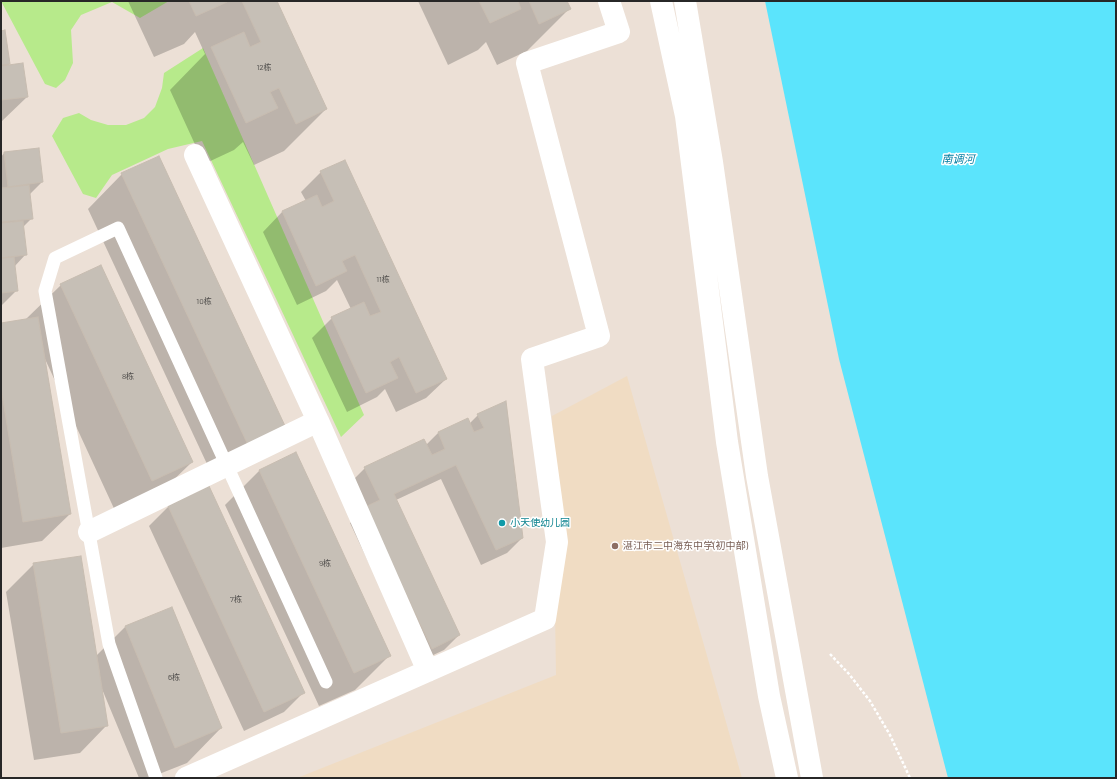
<!DOCTYPE html>
<html>
<head>
<meta charset="utf-8">
<style>
  body { margin:0 }
  #map { position:relative; width:1117px; height:779px; overflow:hidden; background:#ece0d6; font-family:Barlow,sans-serif }
  canvas { display:block }
  .frame { position:absolute; inset:0; border:2px solid #272727; pointer-events:none }
</style>
</head>
<body>
<div id="map">
<canvas width="1117" height="779"></canvas>
<div class="frame"></div>
</div>
<script>
const c = document.querySelector('canvas').getContext('2d');
c.lineJoin = 'round';
function fillPath(path, color) {
  c.fillStyle = color;
  c.fill(path, 'evenodd');
}
function poly(rows) {
  const path = new Path2D();
  for (const r of rows) {
    path.moveTo(r[0], r[1]);
    for (let i = 2; i < r.length; i += 2) path.lineTo(r[i], r[i + 1]);
  }
  return path;
}
function strokePath(path, color, width, dash) {
  c.strokeStyle = color;
  c.lineWidth = width;
  c.lineCap = dash ? 'butt' : 'round';
  c.setLineDash(dash || []);
  c.stroke(path);
}
function label(font, color, halo, rows, align = 'center') {
  c.font = font + ' Barlow,"Noto Sans SC",sans-serif';
  c.lineWidth = 3;
  c.setLineDash([]);
  c.textBaseline = 'middle';
  c.strokeStyle = halo;
  c.fillStyle = color;
  for (const [text, x, y, turn = 0] of rows) {
    c.save();
    c.translate(x, y);
    c.rotate((+turn || 0) * Math.PI / 180);
    c.textAlign = isNaN(turn) ? turn : align;
    if (halo) c.strokeText(text, 0, 0);
    c.fillText(text, 0, 0);
    c.restore();
  }
}
fillPath(poly([
  [627,376,742,778,297,778,556,675,552,416]
]), '#f0dcc3');
fillPath(poly([
  [1,1,169,1,140,18,112,2,81,15,71,30,73,63,65,80,56,88,45,84],
  [203,48,364,415,341,437,202,141,168,149,112,175,96,198,83,194,52,136,63,118,79,113,91,120,108,125,126,125,144,118,155,107,162,88,164,73]
]), '#b7ea8b');
fillPath(poly([
  [765,1,1116,1,1116,778,948,778,839,359]
]), '#5be4fc');
fillPath(poly([
  [128,1,276,1,326,109,284,151,254,165,243,142,234,150,204,164,170,90,205,54,195,32,184,44,154,57],
  [418,1,566,1,569,9,527,51,497,65,486,42,478,50,448,65],
  [5,31,9,66,27,97,1,122,1,32],
  [4,153,42,182,29,195,32,218,23,227,26,254,14,267,17,290,1,306,1,157],
  [321,172,446,379,426,398,396,412,385,389,377,397,347,412,312,338,332,318,351,309,337,280,326,291,297,305,263,232,282,212,306,201,301,192],
  [122,174,284,428,214,479,88,209],
  [61,285,192,462,157,496,117,515,45,359,70,514,42,541,1,548,1,324,26,319],
  [506,403,522,538,507,553,481,565,441,479,396,500,459,635,444,650,416,663,350,523,363,511,350,483,365,468,426,445,438,433,468,420,469,424,478,415],
  [260,470,390,655,355,690,319,706,225,505],
  [208,488,304,692,284,712,244,731,149,526,168,507],
  [34,564,96,656,125,627,172,608,221,728,187,763,149,778,139,778,102,689,107,725,80,753,34,760,6,592]
]), '#0003');
const building = poly([
  [189,1,227,1,227,2,196,16,189,1],
  [242,1,277,1,327,109,296,124,279,88,270,92,278,108,246,123,211,47,244,32,250,47,261,42,242,1],
  [479,1,518,1,521,9,490,23,479,1],
  [529,1,567,1,571,9,539,24,529,1],
  [5,30,10,64,1,65,1,31,5,30],
  [23,63,28,97,1,100,1,66,23,63],
  [39,148,43,182,8,187,4,152,39,148],
  [159,156,286,428,248,445,121,173,159,156],
  [345,160,447,379,416,393,399,357,390,362,398,378,366,393,331,317,364,302,370,316,381,312,355,255,342,261,347,271,316,286,282,211,317,195,322,207,334,201,320,171,345,160],
  [29,185,33,219,1,222,1,188,29,185],
  [23,221,27,255,1,258,1,223,23,221],
  [14,257,18,291,1,293,1,258,14,257],
  [101,265,193,462,152,481,60,284,101,265],
  [38,317,71,514,23,522,1,388,1,323,38,317],
  [506,401,523,538,496,550,456,465,394,494,460,635,432,649,365,507,380,500,364,467,424,439,432,455,445,449,438,432,468,418,474,432,484,428,477,414,506,401],
  [296,452,391,656,354,673,259,470,296,452],
  [209,486,305,693,264,712,168,506,209,486],
  [81,556,108,726,61,733,33,563,81,556],
  [172,607,222,728,175,748,125,626,172,607]
]);
fillPath(building, '#c6bfb6');
strokePath(building, '#c7bcb0', 1);
strokePath(poly([
  [830,654,849,674,870,701,890,735,910,778]
]), '#fff', 2.5, [3, 2]);
strokePath(poly([
  [156,778,109,644,45,291,55,258,118,228,326,682]
]), '#fff', 13);
strokePath(poly([
  [318,421,428,671],
  [89,532,318,421,195,155],
  [186,778,545,619,557,542,532,359,599,336,527,63,619,32,609,1]
]), '#fff', 22);
strokePath(poly([
  [661,1,686,116,727,442,769,696,787,778],
  [685,1,712,162,757,476,812,778]
]), '#fff', 22);
for (const [x, y, r, color] of [
  [502,523,4,"#0f9aa8"],
  [615,546,4,"#8d6e63"]
]) {
  const dot = new Path2D();
  dot.arc(x, y, r, 0, 2 * Math.PI);
  c.fillStyle = color;
  c.fill(dot);
  strokePath(dot, '#fff', 1.5);
}
label('8px', '#4f4d4b', null, [
  ["12栋",264,67],
  ["11栋",383,279],
  ["10栋",204,301],
  ["8栋",128,376],
  ["9栋",325,563],
  ["7栋",236,599],
  ["6栋",174,677]
]);
label('10px', '#0d838f', '#fff', [
  ["小天使幼儿园",510,523]
], 'left');
label('10px', '#785e54', '#fff', [
  ["湛江市二中海东中学(初中部)",623,546]
], 'left');
label('italic 11px', '#007da2', '#fff', [
  ["南调河",958,159]
]);
</script>
</body>
</html>
